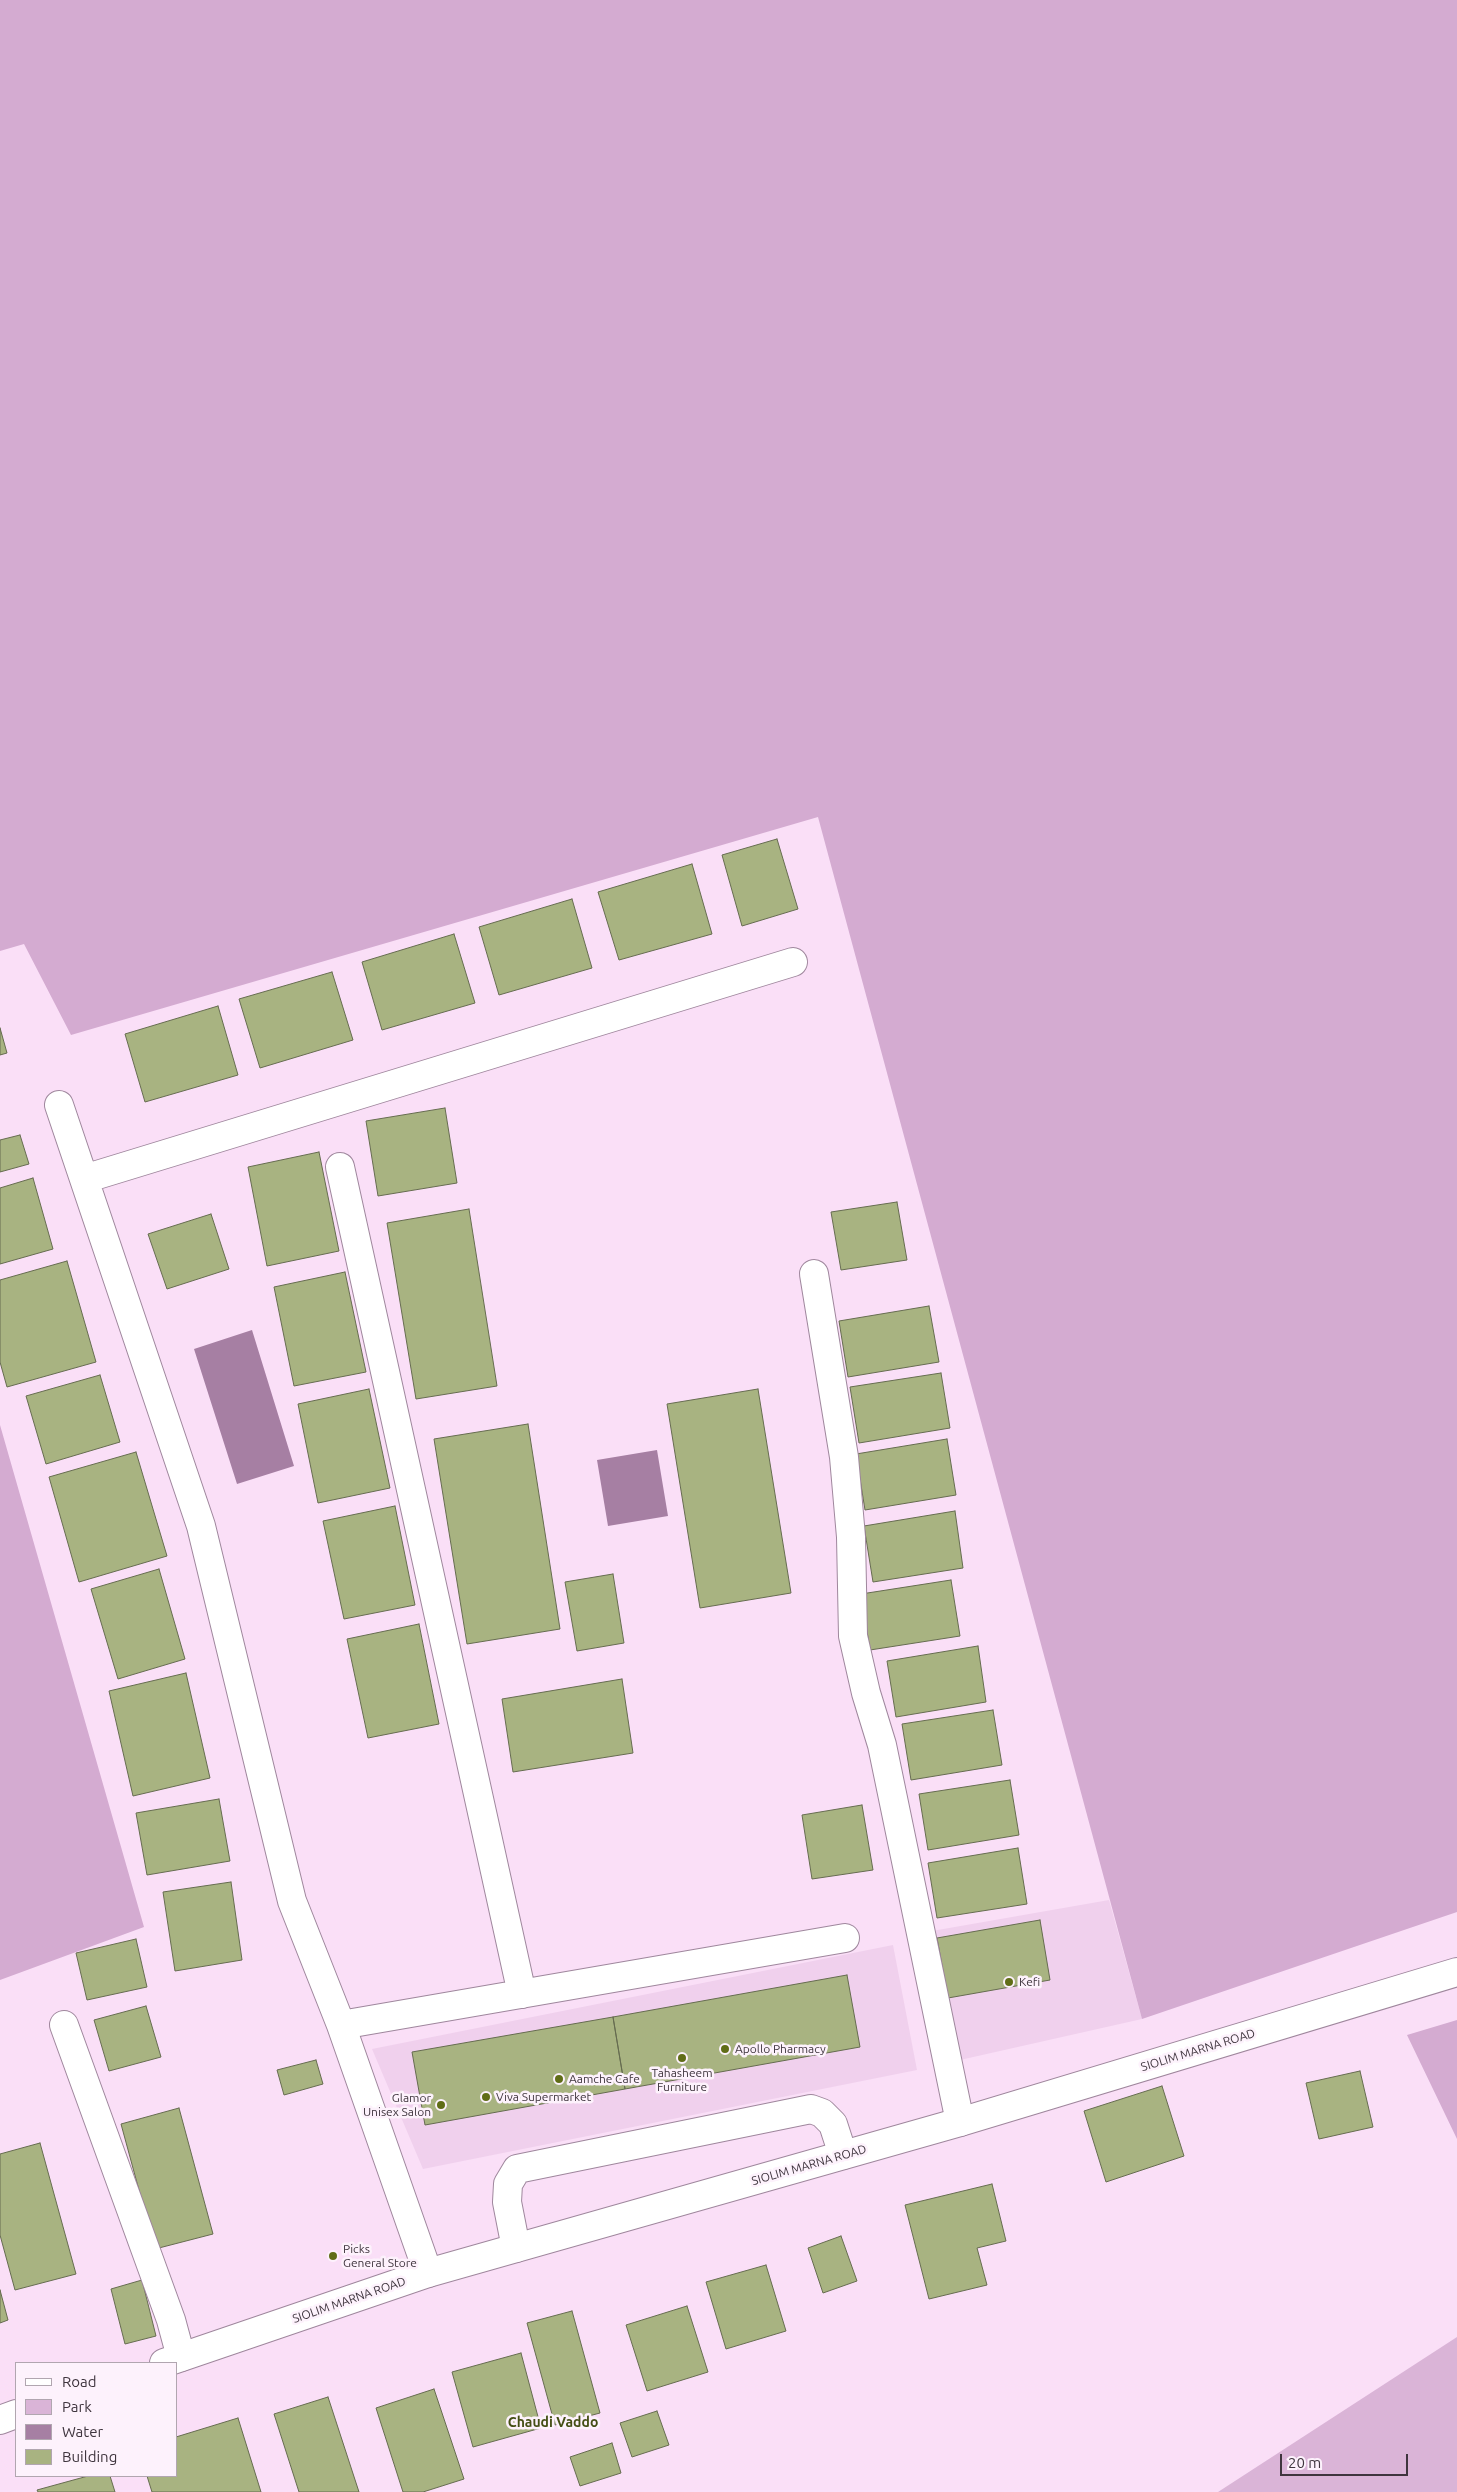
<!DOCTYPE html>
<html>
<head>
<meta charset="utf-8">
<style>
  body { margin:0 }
  #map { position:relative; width:1457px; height:2492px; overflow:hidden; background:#fadff7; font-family:Ubuntu,sans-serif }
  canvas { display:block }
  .legend { position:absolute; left:15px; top:2362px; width:162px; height:115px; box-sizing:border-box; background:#fdf2fc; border:1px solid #b1a6b0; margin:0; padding:6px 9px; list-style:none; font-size:15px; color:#3f353e }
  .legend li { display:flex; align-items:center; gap:10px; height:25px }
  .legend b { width:25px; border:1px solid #b1a6b0 }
  .scale { position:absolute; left:1280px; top:2454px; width:128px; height:22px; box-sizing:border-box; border:2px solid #3f353e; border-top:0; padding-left:6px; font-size:15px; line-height:18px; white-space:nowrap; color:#3f353e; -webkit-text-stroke:4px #fdf2fc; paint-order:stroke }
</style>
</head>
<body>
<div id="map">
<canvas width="1457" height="2492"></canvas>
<ul class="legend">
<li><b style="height:6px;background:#fff"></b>Road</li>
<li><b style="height:14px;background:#dab4d7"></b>Park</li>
<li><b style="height:14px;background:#a67fa3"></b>Water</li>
<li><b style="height:14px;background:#a8b381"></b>Building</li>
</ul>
<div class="scale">20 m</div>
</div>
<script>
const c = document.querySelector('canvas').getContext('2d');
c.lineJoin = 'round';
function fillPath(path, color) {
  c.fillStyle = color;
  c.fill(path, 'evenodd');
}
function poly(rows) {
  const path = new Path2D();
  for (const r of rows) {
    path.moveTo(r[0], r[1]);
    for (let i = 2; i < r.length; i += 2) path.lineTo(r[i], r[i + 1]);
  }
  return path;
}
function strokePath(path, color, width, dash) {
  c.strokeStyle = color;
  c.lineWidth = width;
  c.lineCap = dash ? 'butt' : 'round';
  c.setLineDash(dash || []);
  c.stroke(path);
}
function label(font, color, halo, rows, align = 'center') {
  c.font = font + ' Ubuntu,sans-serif';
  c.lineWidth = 5;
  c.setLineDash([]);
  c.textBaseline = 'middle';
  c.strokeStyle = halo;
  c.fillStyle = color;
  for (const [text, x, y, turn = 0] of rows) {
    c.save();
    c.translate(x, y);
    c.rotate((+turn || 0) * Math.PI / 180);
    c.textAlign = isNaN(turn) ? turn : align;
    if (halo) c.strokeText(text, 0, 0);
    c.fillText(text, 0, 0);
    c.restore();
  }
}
fillPath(poly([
  [1109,1900,1142,2019,960,2060,932,1931],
  [893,1945,917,2070,423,2169,372,2049]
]), '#f0d0ed');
fillPath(poly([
  [1457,2337,1457,2492,1218,2492]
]), '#dab4d7');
fillPath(poly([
  [0,0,1457,0,1457,1912,1142,2019,818,817,71,1035,24,944,0,951],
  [0,1425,144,1927,0,1980],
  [1457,2020,1457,2139,1407,2035]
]), '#d4abd1');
fillPath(poly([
  [252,1330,294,1466,237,1484,194,1349],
  [657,1450,668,1516,608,1526,597,1460]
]), '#a67fa3');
const building = poly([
  [777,839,798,909,742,926,722,855,777,839],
  [692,864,712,934,619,960,598,892,692,864],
  [572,899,592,968,499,995,479,927,572,899],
  [454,934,475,1003,382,1030,362,962,454,934],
  [332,972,353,1040,260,1068,239,999,332,972],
  [218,1006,238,1075,145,1102,125,1034,218,1006],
  [0,1028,7,1053,0,1055,0,1028],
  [445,1108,457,1183,378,1196,366,1121,445,1108],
  [20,1135,29,1164,0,1172,0,1140,20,1135],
  [319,1152,339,1251,267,1266,248,1167,319,1152],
  [33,1178,53,1249,0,1264,0,1188,33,1178],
  [897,1202,907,1260,841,1270,831,1212,897,1202],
  [469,1209,497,1386,416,1399,387,1223,469,1209],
  [211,1214,229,1269,167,1289,148,1234,211,1214],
  [67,1261,96,1362,7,1387,0,1362,0,1280,67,1261],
  [345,1272,366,1372,294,1386,274,1287,345,1272],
  [929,1306,939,1362,848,1377,839,1321,929,1306],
  [941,1373,950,1428,859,1443,850,1387,941,1373],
  [100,1375,120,1442,46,1464,26,1396,100,1375],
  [369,1389,390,1488,318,1503,298,1404,369,1389],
  [758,1389,791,1593,700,1608,667,1404,758,1389],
  [528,1424,560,1629,467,1644,434,1439,528,1424],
  [947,1439,956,1495,865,1510,856,1454,947,1439],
  [136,1452,167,1556,79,1582,49,1477,136,1452],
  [395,1506,415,1605,344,1619,323,1521,395,1506],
  [955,1511,963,1568,873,1582,864,1526,955,1511],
  [159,1569,185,1659,118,1679,91,1589,159,1569],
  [613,1574,624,1643,577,1651,565,1582,613,1574],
  [951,1580,960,1636,870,1650,861,1594,951,1580],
  [419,1624,439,1724,368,1738,347,1639,419,1624],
  [978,1646,986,1702,896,1717,887,1661,978,1646],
  [186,1673,210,1778,133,1796,109,1691,186,1673],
  [622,1679,633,1753,513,1772,502,1699,622,1679],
  [993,1710,1002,1765,911,1780,902,1724,993,1710],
  [1010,1780,1019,1835,928,1850,919,1794,1010,1780],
  [219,1799,230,1861,147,1875,136,1813,219,1799],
  [862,1805,873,1870,812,1879,802,1815,862,1805],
  [1018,1848,1027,1904,937,1918,928,1863,1018,1848],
  [231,1882,242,1960,175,1971,163,1892,231,1882],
  [1040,1920,1050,1980,948,1998,937,1938,1040,1920],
  [136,1939,147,1987,87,2000,76,1953,136,1939],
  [847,1975,860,2047,625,2089,613,2017,847,1975],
  [146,2006,161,2057,109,2071,94,2020,146,2006],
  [613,2017,625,2089,425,2125,412,2052,613,2017],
  [316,2060,323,2084,284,2095,277,2070,316,2060],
  [1360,2071,1373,2127,1319,2139,1306,2083,1360,2071],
  [1162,2086,1184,2156,1106,2182,1084,2111,1162,2086],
  [179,2108,213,2234,155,2249,121,2124,179,2108],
  [40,2143,76,2274,15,2290,0,2235,0,2154,40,2143],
  [992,2184,1006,2241,977,2248,987,2285,929,2299,905,2205,992,2184],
  [841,2236,857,2281,823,2293,808,2248,841,2236],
  [766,2265,786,2331,726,2349,706,2282,766,2265],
  [142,2280,156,2336,125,2344,111,2289,142,2280],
  [0,2290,8,2320,0,2323,0,2290],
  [687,2306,708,2372,647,2391,626,2325,687,2306],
  [572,2311,600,2413,555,2425,527,2323,572,2311],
  [521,2353,541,2428,473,2447,452,2372,521,2353],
  [434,2389,464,2479,423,2492,403,2492,376,2408,434,2389],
  [328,2397,359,2492,299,2492,274,2414,328,2397],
  [657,2411,669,2445,632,2457,620,2423,657,2411],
  [238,2418,261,2492,152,2492,147,2476,176,2476,176,2437,238,2418],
  [612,2443,621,2473,580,2486,570,2457,612,2443],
  [88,2476,110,2476,115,2492,38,2492,37,2490,88,2476]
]);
fillPath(building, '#a8b381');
strokePath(building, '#666c50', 1);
const minor = poly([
  [59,1105,201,1526,292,1901,341,2025,428,2273],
  [340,1167,522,1994],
  [84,1179,793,962],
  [814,1274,844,1457,851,1537,853,1636,866,1693,882,1745,960,2122],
  [64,2025,171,2320,181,2357],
  [341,2025,845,1938],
  [516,2248,507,2202,508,2184,517,2169,811,2109,822,2113,833,2124,843,2155]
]);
const major = poly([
  [164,2363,428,2273,960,2122,1457,1972],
  [0,2420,16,2414]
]);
strokePath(minor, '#9f879d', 30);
strokePath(major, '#9f879d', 30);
strokePath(minor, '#fff', 28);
strokePath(major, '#fff', 28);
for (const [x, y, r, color] of [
  [1009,1982,5,"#606d17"],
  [725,2049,5,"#606d17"],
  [682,2058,5,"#606d17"],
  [559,2079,5,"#606d17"],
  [486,2097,5,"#606d17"],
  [441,2105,5,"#606d17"],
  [333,2256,5,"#606d17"]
]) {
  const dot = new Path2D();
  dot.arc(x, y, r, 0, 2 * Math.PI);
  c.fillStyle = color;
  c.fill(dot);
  strokePath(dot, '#fdf2fc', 2);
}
label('12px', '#3f353e', '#fdf2fc', [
  ["Kefi",1019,1982],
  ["Apollo Pharmacy",735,2049],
  ["Tahasheem",682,2073,"center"],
  ["Furniture",682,2087,"center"],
  ["Aamche Cafe",569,2079],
  ["Viva Supermarket",496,2097],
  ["Glamor",431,2098,"right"],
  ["Unisex Salon",431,2112,"right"],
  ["Picks",343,2249],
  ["General Store",343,2263]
], 'left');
label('12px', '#3f353e', '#fdf2fc', [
  ["SIOLIM MARNA ROAD",1198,2050,-17],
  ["SIOLIM MARNA ROAD",809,2165,-16],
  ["SIOLIM MARNA ROAD",349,2300,-19]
]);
label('bold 14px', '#454f15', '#fdf2fc', [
  ["Chaudi Vaddo",553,2422]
]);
</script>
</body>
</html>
